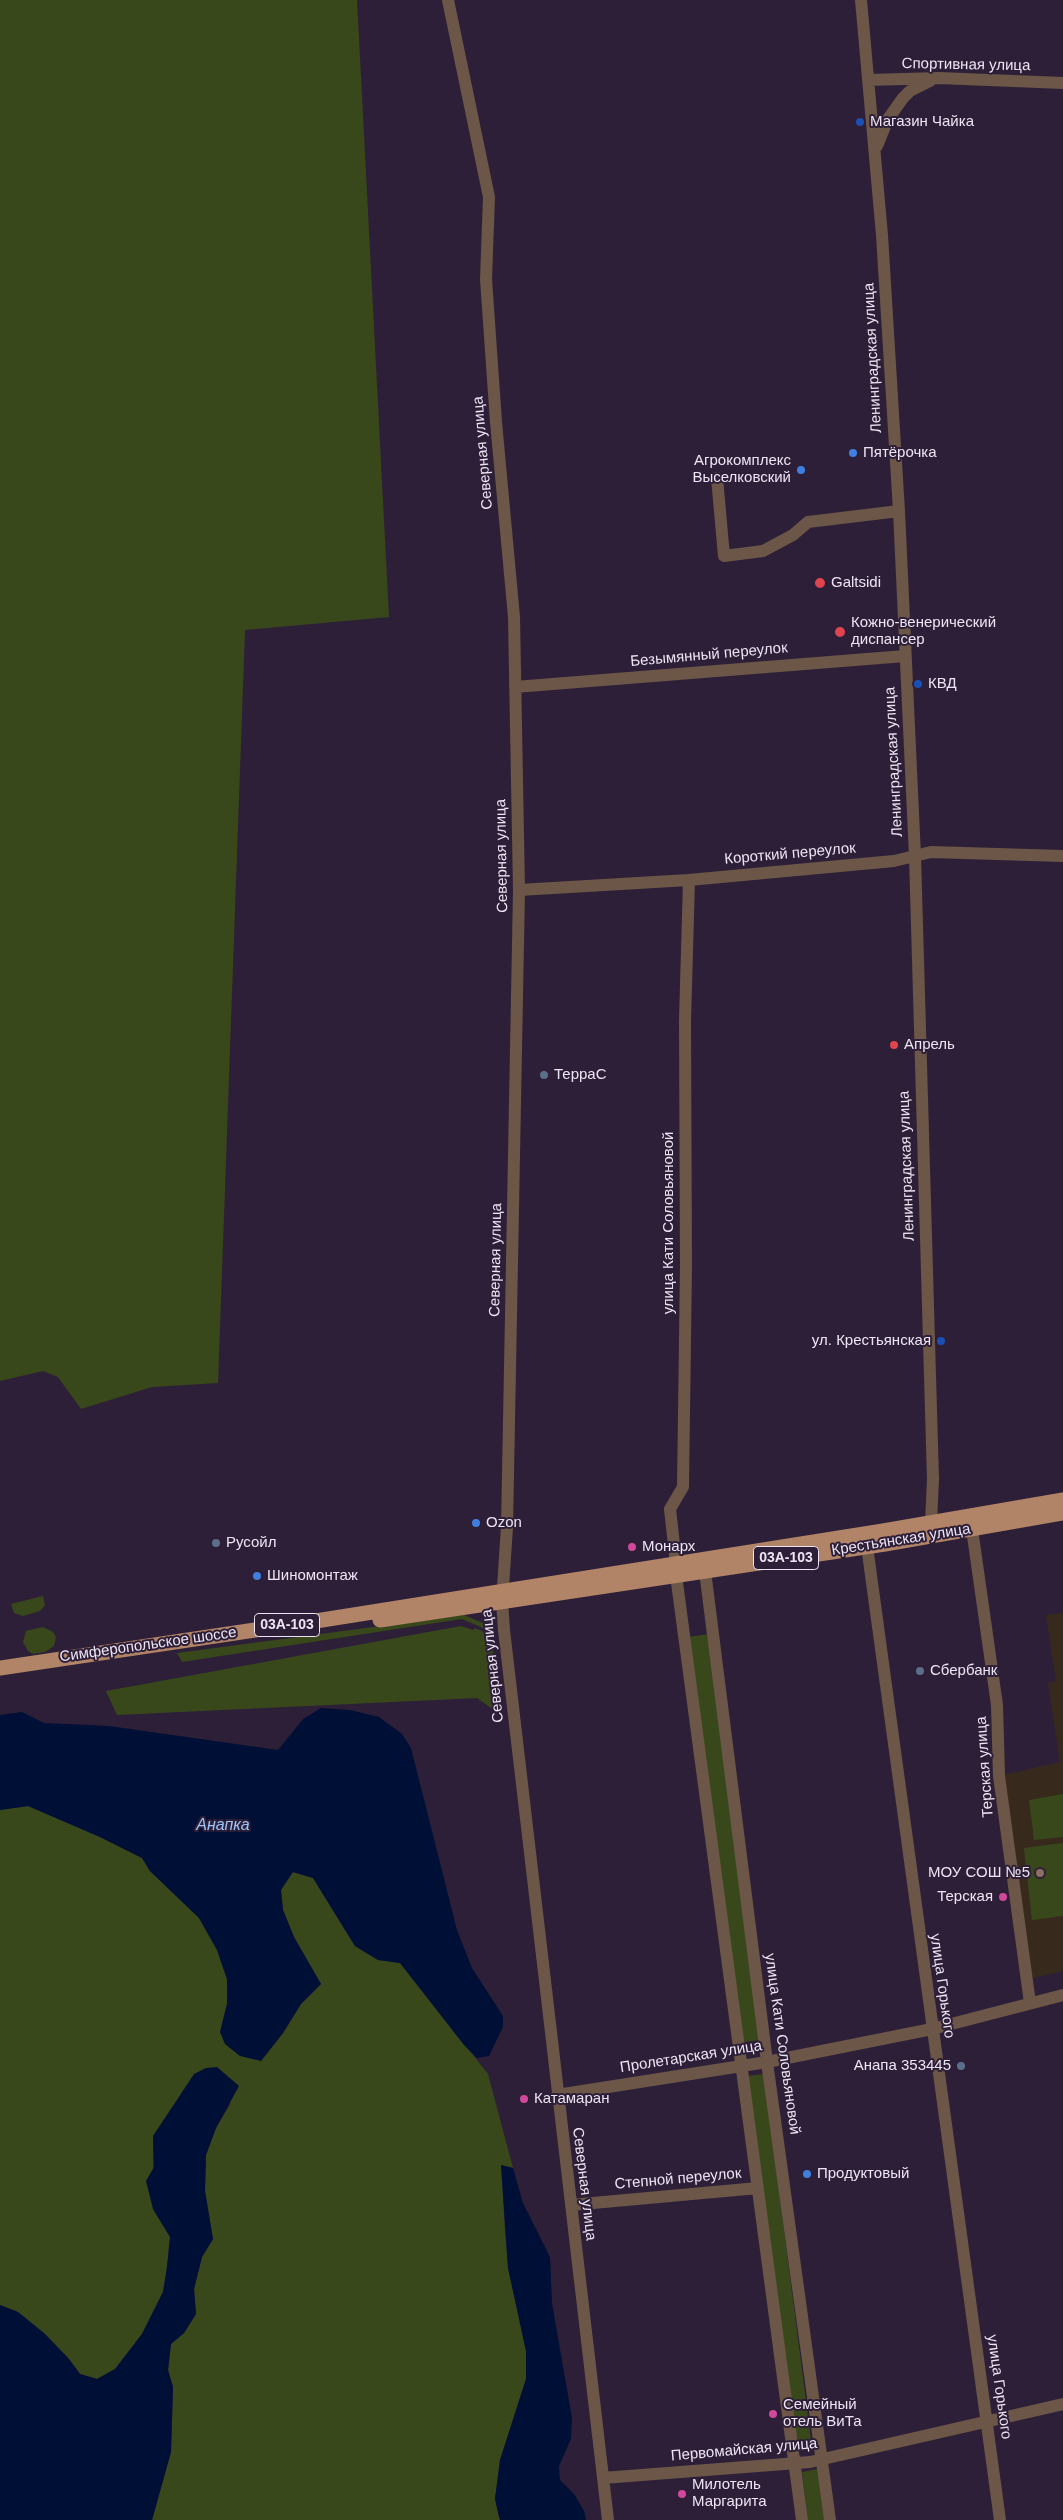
<!DOCTYPE html>
<html>
<head>
<meta charset="utf-8">
<style>
  body { margin:0 }
  canvas { display:block; background:#2d1f37 }
</style>
</head>
<body>
<canvas width="1063" height="2520"></canvas>
<script>
const c = document.querySelector('canvas').getContext('2d');
c.lineJoin = 'round';
function fillPath(path, color) {
  c.fillStyle = color;
  c.fill(path, 'evenodd');
}
function poly(rows) {
  const path = new Path2D();
  for (const r of rows) {
    path.moveTo(r[0], r[1]);
    for (let i = 2; i < r.length; i += 2) path.lineTo(r[i], r[i + 1]);
  }
  return path;
}
function strokePath(path, color, width, dash) {
  c.strokeStyle = color;
  c.lineWidth = width;
  c.lineCap = dash ? 'butt' : 'round';
  c.setLineDash(dash || []);
  c.stroke(path);
}
function label(font, color, halo, rows, align = 'center') {
  c.font = font + ' Arial,sans-serif';
  c.lineWidth = 4;
  c.setLineDash([]);
  c.textBaseline = 'middle';
  c.strokeStyle = halo;
  c.fillStyle = color;
  for (const [text, x, y, turn = 0] of rows) {
    c.save();
    c.translate(x, y);
    c.rotate((+turn || 0) * Math.PI / 180);
    c.textAlign = isNaN(turn) ? turn : align;
    if (halo) c.strokeText(text, 0, 0);
    c.fillText(text, 0, 0);
    c.restore();
  }
}
fillPath(poly([
  [1063,1613,1063,1971,1030,1979,1003,1775,1060,1762,1048,1683,1056,1681,1046,1615]
]), '#372a1d');
fillPath(poly([
  [0,0,357,0,389,617,245,630,218,1383,152,1387,81,1409,58,1377,43,1371,0,1381],
  [43,1596,45,1605,40,1611,23,1616,14,1613,11,1604],
  [464,1615,483,1623,490,1631,462,1619,182,1662,177,1653],
  [461,1626,473,1630,475,1628,491,1635,497,1679,491,1677,494,1710,477,1698,117,1715,106,1691],
  [43,1627,53,1632,56,1637,54,1646,45,1652,33,1654,28,1651,23,1642,26,1631],
  [709,1634,762,2040,743,2042,688,1637],
  [1063,1794,1063,1837,1034,1840,1029,1800],
  [28,1806,100,1837,142,1858,150,1871,199,1918,217,1950,227,1979,227,2004,220,2032,261,2061,283,2033,301,2004,321,1984,294,1937,283,1910,281,1890,292,1872,313,1878,355,1946,378,1960,400,1963,488,2074,513,2168,501,2165,505,2230,508,2268,526,2351,526,2379,500,2460,495,2499,500,2520,152,2520,171,2452,173,2387,168,2370,171,2344,184,2333,196,2314,194,2289,202,2257,213,2239,205,2191,206,2155,216,2128,231,2103,153,2136,153,2209,170,2237,167,2267,163,2292,142,2334,115,2369,97,2379,80,2374,69,2359,45,2334,18,2312,0,2305,0,1810],
  [1063,1843,1063,1916,1032,1920,1024,1848],
  [764,2074,812,2448,798,2450,748,2076],
  [817,2469,824,2520,808,2520,802,2472]
]), '#38481a');
fillPath(poly([
  [321,1708,350,1710,379,1717,402,1734,411,1748,457,1930,472,1968,503,2016,503,2027,489,2056,477,2058,464,2045,400,1963,378,1960,355,1946,313,1878,293,1872,281,1890,283,1910,294,1937,321,1984,301,2004,283,2033,261,2061,240,2056,225,2044,220,2032,227,2004,227,1979,217,1950,199,1918,150,1871,142,1858,100,1837,28,1806,0,1810,0,1715,22,1712,44,1723,109,1726,278,1750,303,1719],
  [217,2067,239,2086,216,2128,206,2155,205,2191,213,2239,202,2257,194,2289,196,2314,184,2333,171,2344,168,2370,173,2387,171,2452,152,2520,0,2520,0,2305,18,2312,45,2334,69,2359,80,2374,97,2379,115,2369,142,2334,163,2292,167,2267,170,2237,153,2209,146,2181,154,2167,153,2136,194,2074,206,2068],
  [501,2165,513,2168,523,2203,550,2257,552,2303,572,2418,571,2439,559,2466,560,2480,574,2494,584,2511,586,2520,500,2520,499,2517,495,2499,500,2460,526,2379,526,2351,508,2268]
]), '#000f35');
strokePath(poly([
  [448,0,489,197,486,279,496,422,514,617,519,890,507,1527,502,1602,504,1630,608,2520],
  [861,0,882,235,899,511,915,856,933,1479,931,1523],
  [868,80,939,78,1063,83],
  [877,146,888,119,903,98,910,91,930,81],
  [717,478,724,556,763,551,793,535,808,522,899,511],
  [515,687,905,656],
  [519,890,689,880,894,861,931,852,1063,856],
  [972,1529,997,1705,999,1776,1030,2003],
  [867,1546,1000,2520],
  [676,1563,670,1509,683,1487,686,1266,685,1021,689,880],
  [705,1571,767,2062,830,2520],
  [676,1575,802,2520],
  [557,2095,767,2062,932,2029,1063,1995],
  [571,2205,758,2188],
  [603,2478,810,2462,1063,2404]
]), '#6c5647', 12);
strokePath(poly([
  [380,1620,885,1544,1063,1513],
  [0,1668,322,1620,883,1531,1063,1500]
]), '#b18467', 15);
for (const [x, y, r, color] of [
  [860,122,5,"#1a4fb4"],
  [853,453,5,"#3f7fe0"],
  [801,470,5,"#3f7fe0"],
  [820,583,6,"#e0444e"],
  [840,632,6,"#e0444e"],
  [918,684,5,"#1a4fb4"],
  [894,1045,5,"#e0444e"],
  [544,1075,5,"#5c6f8a"],
  [941,1341,5,"#1a4fb4"],
  [476,1523,5,"#3f7fe0"],
  [216,1543,5,"#5c6f8a"],
  [632,1547,5,"#d1479c"],
  [257,1576,5,"#3f7fe0"],
  [920,1671,5,"#5c6f8a"],
  [1040,1873,5,"#8d6e63"],
  [1003,1897,5,"#d1479c"],
  [961,2066,5,"#5c6f8a"],
  [524,2099,5,"#d1479c"],
  [807,2174,5,"#3f7fe0"],
  [773,2414,5,"#d1479c"],
  [682,2494,5,"#d1479c"]
]) {
  const dot = new Path2D();
  dot.arc(x, y, r, 0, 2 * Math.PI);
  c.fillStyle = color;
  c.fill(dot);
  strokePath(dot, '#2d1f37', 2);
}
for (const [x, y, w] of [
  [786,1558,65],
  [287,1625,65]
]) {
  const box = new Path2D();
  box.roundRect(x - w / 2, y - 11.5, w, 23, 4);
  c.fillStyle = '#2d1f37';
  c.fill(box);
  strokePath(box, '#ede4f4', 1);
}
label('bold 14px', '#ede4f4', null, [
  ["03А-103",786,1558],
  ["03А-103",287,1625]
]);
label('15px', '#ede4f4', '#2d1f37', [
  ["Спортивная улица",966,65,1],
  ["Ленинградская улица",873,358,-93],
  ["Северная улица",483,453,-95],
  ["Безымянный переулок",709,655,-5],
  ["Ленинградская улица",894,762,-93],
  ["Короткий переулок",790,854,-5],
  ["Северная улица",502,856,-91],
  ["Ленинградская улица",907,1166,-92],
  ["улица Кати Соловьяновой",669,1223,-90],
  ["Северная улица",496,1260,-89],
  ["Крестьянская улица",901,1540,-9],
  ["Симферопольское шоссе",148,1645,-8],
  ["Северная улица",493,1666,-96],
  ["Терская улица",985,1767,-94],
  ["улица Горького",942,1986,82],
  ["улица Кати Соловьяновой",782,2044,82],
  ["Пролетарская улица",691,2057,-9],
  ["Степной переулок",678,2179,-5],
  ["Северная улица",584,2184,83],
  ["улица Горького",999,2387,82],
  ["Первомайская улица",744,2450,-5]
]);
label('15px', '#ede4f4', '#2d1f37', [
  ["Магазин Чайка",870,122],
  ["Пятёрочка",863,453],
  ["Агрокомплекс",791,461,"right"],
  ["Выселковский",791,478,"right"],
  ["Galtsidi",831,583],
  ["Кожно-венерический",851,623],
  ["диспансер",851,640],
  ["КВД",928,684],
  ["Апрель",904,1045],
  ["ТерраС",554,1075],
  ["ул. Крестьянская",931,1341,"right"],
  ["Ozon",486,1523],
  ["Русойл",226,1543],
  ["Монарх",642,1547],
  ["Шиномонтаж",267,1576],
  ["Сбербанк",930,1671],
  ["МОУ СОШ №5",1030,1873,"right"],
  ["Терская",993,1897,"right"],
  ["Анапа 353445",951,2066,"right"],
  ["Катамаран",534,2099],
  ["Продуктовый",817,2174],
  ["Семейный",783,2405],
  ["отель ВиТа",783,2422],
  ["Милотель",692,2485],
  ["Маргарита",692,2502]
], 'left');
label('italic 16px', '#9bc3fa', '#2d1f37', [
  ["Анапка",223,1826]
]);
</script>
</body>
</html>
